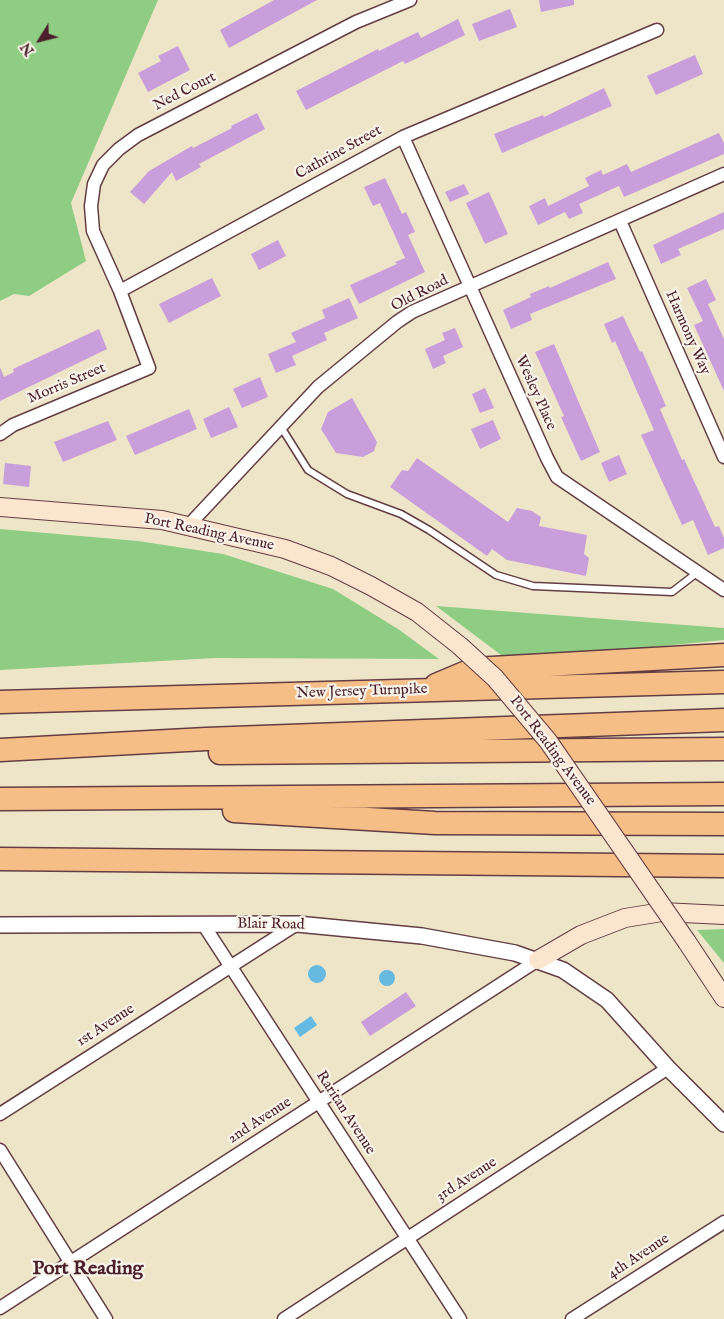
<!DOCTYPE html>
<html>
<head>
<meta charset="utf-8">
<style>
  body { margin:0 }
  #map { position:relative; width:724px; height:1319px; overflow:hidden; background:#eee5c8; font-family:"IM FELL English",serif }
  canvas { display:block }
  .north { position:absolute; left:15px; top:15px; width:50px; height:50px; -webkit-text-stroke:4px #f7f3e8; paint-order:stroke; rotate:234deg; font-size:14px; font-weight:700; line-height:20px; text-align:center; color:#4a1f2b }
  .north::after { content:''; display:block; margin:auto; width:18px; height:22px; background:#4a1f2b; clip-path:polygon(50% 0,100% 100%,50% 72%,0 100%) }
</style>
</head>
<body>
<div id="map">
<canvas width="724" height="1319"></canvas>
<div class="north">N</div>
</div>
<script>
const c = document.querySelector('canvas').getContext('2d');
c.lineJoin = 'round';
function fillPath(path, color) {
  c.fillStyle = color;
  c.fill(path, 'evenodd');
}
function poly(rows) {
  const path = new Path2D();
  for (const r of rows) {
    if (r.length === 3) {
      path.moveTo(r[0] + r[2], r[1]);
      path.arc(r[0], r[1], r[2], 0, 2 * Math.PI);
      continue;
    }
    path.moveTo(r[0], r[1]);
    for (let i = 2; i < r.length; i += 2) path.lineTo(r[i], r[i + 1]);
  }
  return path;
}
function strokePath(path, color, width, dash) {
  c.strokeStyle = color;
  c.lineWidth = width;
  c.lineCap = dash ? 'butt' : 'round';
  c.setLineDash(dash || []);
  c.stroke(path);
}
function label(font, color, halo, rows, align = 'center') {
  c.font = font + ' "IM FELL English",serif';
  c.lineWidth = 4.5;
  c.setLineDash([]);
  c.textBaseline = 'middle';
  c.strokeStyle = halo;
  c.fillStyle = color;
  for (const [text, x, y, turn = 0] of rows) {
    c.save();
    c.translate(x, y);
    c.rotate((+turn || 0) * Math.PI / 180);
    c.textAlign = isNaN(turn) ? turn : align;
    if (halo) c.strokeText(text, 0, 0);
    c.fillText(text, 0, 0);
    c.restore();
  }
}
fillPath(poly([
  [0,0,158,0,71,203,86,261,29,296,14,294,0,301],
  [0,529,138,541,223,554,333,589,398,629,439,659,215,658,0,670],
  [436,606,724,628,724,640,509,661],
  [724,929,724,963,697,930]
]), '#8ecd83');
fillPath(poly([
  [317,974,9],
  [387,978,8],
  [311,1016,317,1025,300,1037,294,1028]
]), '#66bae2');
fillPath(poly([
  [274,0,317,0,229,48,220,30],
  [539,0,574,0,574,5,541,12],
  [510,9,517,27,479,41,472,24],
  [458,19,465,35,405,64,403,61,306,110,296,91,378,49,379,51,418,32,421,38],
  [178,46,190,70,148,92,138,73,161,61,158,56],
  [695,55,703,74,656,95,647,76],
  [604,88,612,106,502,153,494,134,543,115,544,117],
  [257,113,265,129,199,164,201,167,176,181,172,172,144,204,130,192,149,171,192,146,193,148,232,128,231,126],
  [719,133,724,143,724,154,624,197,619,186,579,204,583,213,569,219,565,212,538,225,529,206,545,198,548,206,589,186,585,178,601,170,603,175,627,164,631,172],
  [385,178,402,214,406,212,415,232,408,235,425,272,359,304,350,285,397,264,395,262,405,258,380,203,373,206,364,187],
  [464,184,469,194,450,202,445,192],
  [489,192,508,234,485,244,466,203],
  [724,212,724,229,678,249,681,255,661,264,653,245],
  [278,240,286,256,259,270,251,254],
  [608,262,616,279,530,314,532,320,511,329,503,310,531,297,530,294,549,286,550,288],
  [212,278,221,296,169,323,159,304],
  [706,279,716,300,708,304,724,339,724,391,694,325,703,321,687,288],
  [349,298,358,318,324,333,327,340,292,356,296,365,276,373,268,354,296,342,291,333,325,318,322,310],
  [623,316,640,352,642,351,666,406,660,409,682,460,684,459,715,527,719,526,724,538,724,548,708,555,693,520,682,525,641,435,654,430,615,341,612,343,604,324],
  [455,328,463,347,443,356,446,363,433,369,425,349,445,340,442,333],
  [99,329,107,349,0,401,0,367,4,377,14,372,13,369],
  [554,344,600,452,581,461,561,417,564,416,535,352],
  [260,377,268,397,242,408,233,389],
  [485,388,494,408,480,413,472,394],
  [352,398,377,442,374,451,363,457,336,453,321,429,328,412],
  [229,407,238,427,211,438,203,419],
  [189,409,197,429,135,455,126,436],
  [493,420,501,439,480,449,471,429],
  [108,421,117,440,63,462,54,442],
  [619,455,627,474,609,482,601,463],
  [417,458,508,522,517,508,532,511,541,517,539,526,587,535,584,554,589,558,586,576,507,560,492,549,487,556,390,487,402,470,408,471],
  [5,463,31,466,29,487,3,484],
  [406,992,416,1006,370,1036,361,1022]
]), '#c89fda');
const service = poly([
  [281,427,308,470,347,494,401,514,429,530,496,575,533,586,672,592,698,572]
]);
const minor = poly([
  [403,137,547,458,557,477,724,590],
  [620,221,724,457],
  [120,291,403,137,657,30],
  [0,434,13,425,149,368,120,291,93,231,91,206,94,184,103,165,119,149,138,135,356,22,410,0],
  [188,526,318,387,397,322,412,312,724,174],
  [203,924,460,1319],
  [0,1114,297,924],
  [0,1150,106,1319],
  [0,1308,538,960],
  [284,1319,668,1068],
  [572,1319,724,1222]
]);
const tertiary = poly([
  [0,925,297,924,422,936,515,953,563,970,607,1000,668,1068,724,1124]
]);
const secondary = poly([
  [0,507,162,520,285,549,331,566,371,586,417,612,460,646],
  [687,942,724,998],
  [538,960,581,935,625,918,662,912,724,915]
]);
const motorway = poly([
  [436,685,474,669,724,655],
  [0,702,724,682],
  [0,750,206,739,724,720],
  [220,753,724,749],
  [0,799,724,794],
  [234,811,435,823,724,824],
  [0,859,724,866]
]);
strokePath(service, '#633d43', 9);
strokePath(minor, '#633d43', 15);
strokePath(tertiary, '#633d43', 18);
strokePath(secondary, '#633d43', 20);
strokePath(motorway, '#633d43', 25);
strokePath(service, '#fff', 6);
strokePath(minor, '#fff', 12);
strokePath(tertiary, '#fff', 15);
strokePath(secondary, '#fbe5cf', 18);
strokePath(motorway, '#f6be87', 22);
const secondaryBridge = poly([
  [460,646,495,678,548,741,687,942]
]);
strokePath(secondaryBridge, '#633d43', 20, []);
strokePath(secondaryBridge, '#fbe5cf', 18);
label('15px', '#4a1f2b', '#f7f3e8', [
  ["Ned Court",185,92,-27],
  ["Cathrine Street",339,153,-29],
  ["Old Road",420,294,-27],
  ["Harmony Way",687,333,66],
  ["Morris Street",67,384,-23],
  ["Wesley Place",535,393,66],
  ["Port Reading Avenue",209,533,12],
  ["New Jersey Turnpike",362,692,-2],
  ["Port Reading Avenue",552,751,53],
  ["Blair Road",271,925,1],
  ["1st Avenue",106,1026,-33],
  ["Raritan Avenue",345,1113,57],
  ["2nd Avenue",260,1121,-33],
  ["3rd Avenue",467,1180,-33],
  ["4th Avenue",639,1257,-33]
]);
label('bold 20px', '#4a1f2b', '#f7f3e8', [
  ["Port Reading",88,1270]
]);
</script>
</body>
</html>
